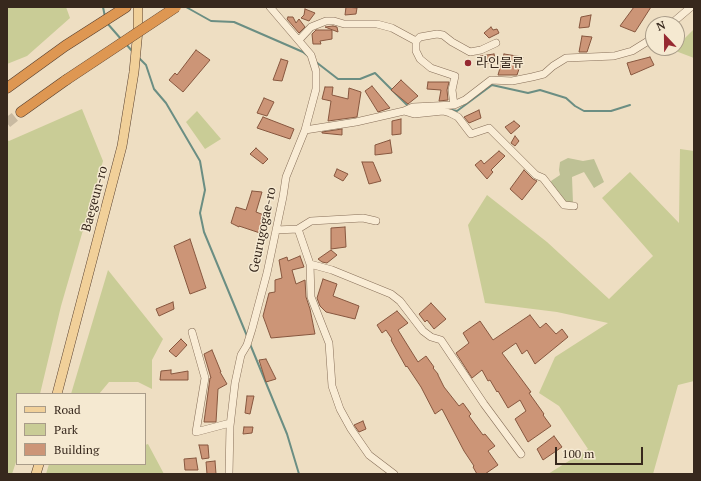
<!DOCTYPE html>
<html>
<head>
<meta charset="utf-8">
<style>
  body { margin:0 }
  #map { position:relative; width:701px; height:481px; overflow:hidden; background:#eedec2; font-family:"PT Serif",serif }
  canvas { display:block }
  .frame { position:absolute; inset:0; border:8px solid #37281d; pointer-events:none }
  .legend { position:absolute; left:16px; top:393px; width:130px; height:72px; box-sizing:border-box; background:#f5e9d1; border:1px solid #a99c89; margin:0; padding:5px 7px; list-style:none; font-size:12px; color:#37281d }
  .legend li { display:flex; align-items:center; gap:8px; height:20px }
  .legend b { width:20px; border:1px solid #a99c89 }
  .north { position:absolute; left:645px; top:16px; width:40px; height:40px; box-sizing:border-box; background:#f5e9d1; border:1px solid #a99c89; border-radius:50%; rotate:338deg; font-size:11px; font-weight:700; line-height:16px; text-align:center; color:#37281d }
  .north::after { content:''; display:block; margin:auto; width:14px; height:18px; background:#962931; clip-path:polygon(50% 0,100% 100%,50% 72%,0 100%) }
  .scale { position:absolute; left:555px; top:447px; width:88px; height:18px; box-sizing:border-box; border:2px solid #37281d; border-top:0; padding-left:5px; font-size:12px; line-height:14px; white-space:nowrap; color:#37281d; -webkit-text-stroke:3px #f5e9d1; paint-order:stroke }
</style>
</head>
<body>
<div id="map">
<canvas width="701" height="481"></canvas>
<div class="frame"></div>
<ul class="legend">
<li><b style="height:5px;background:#f1d099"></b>Road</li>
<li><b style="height:11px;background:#c9cc96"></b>Park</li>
<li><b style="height:11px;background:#cc9577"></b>Building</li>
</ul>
<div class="north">N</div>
<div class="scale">100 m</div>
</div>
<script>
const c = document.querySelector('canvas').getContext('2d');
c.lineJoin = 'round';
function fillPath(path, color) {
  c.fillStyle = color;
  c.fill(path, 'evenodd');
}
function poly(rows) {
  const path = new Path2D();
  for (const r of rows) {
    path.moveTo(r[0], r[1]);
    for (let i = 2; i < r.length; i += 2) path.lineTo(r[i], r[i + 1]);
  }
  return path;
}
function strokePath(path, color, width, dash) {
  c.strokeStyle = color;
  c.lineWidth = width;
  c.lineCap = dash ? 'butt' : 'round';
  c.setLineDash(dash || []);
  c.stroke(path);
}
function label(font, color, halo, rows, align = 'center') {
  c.font = font + ' "PT Serif","Noto Sans KR",serif';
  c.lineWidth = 3;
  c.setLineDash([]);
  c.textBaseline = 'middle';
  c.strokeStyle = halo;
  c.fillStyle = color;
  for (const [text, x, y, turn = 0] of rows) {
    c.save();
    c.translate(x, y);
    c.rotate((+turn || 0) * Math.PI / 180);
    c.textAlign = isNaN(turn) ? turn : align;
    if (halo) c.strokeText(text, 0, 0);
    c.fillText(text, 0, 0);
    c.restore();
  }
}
fillPath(poly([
  [7,7,66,7,70,18,27,56,7,64],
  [694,29,694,58,673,50,677,48,677,46],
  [82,109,103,161,61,306,40,394,17,394,17,459,12,474,7,474,7,140,9,141],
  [197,111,221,139,205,149,186,122],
  [680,149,694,151,694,381,678,385,653,474,548,474,588,449,559,406,539,393,555,357,608,323,557,312,485,303,468,225,487,195,547,242,609,299,653,256,602,198,630,172,679,223],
  [108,270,163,339,152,360,152,389,138,382,109,382,99,394,71,394],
  [148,444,164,474,46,474,49,464,145,464,145,445]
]), '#c9cc96');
fillPath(poly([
  [568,158,583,161,594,159,604,182,594,188,584,172,572,177,573,203,564,203,552,186,551,181,560,175,559,170,560,162]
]), '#bec195');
strokePath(poly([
  [103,7,105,17],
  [186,7,211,21,234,22,303,52,308,56],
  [107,23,121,39],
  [126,44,132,51],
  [138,57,146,65,154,89,166,103,200,161,205,190,200,213,204,232,247,336],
  [316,62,338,79,360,79,375,73,409,107],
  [448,109,457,111,492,85,528,93,540,90,566,98,575,106,584,111,611,111,630,105],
  [250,344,287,434,299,474]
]), '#6b8e83', 2);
const building = poly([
  [346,7,357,8,356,14,345,15,346,7],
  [634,7,651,7,635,32,620,26,634,7],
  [305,9,315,13,309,21,301,18,304,15,305,9],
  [591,15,589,27,579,28,581,17,591,15],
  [288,17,293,17,296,23,299,19,305,27,299,33,287,19,288,17],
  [333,26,337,27,338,32,325,27,333,26],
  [491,27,493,30,497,29,499,33,489,38,484,33,491,27],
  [316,30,332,30,332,39,320,41,321,44,313,44,312,34,316,30],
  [582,36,592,37,587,52,579,52,582,36],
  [196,50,210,60,183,92,169,80,175,73,177,75,196,50],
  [494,54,496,62,481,64,480,56,494,54],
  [504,54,523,57,517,75,498,75,504,54],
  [650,57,654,65,631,75,627,63,650,57],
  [281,59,288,61,282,81,273,80,281,59],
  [401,80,418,96,408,104,391,90,401,80],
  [428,82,449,82,447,90,448,100,439,101,441,90,427,89,428,82],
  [372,86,390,108,378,112,365,91,372,86],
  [325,87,333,87,332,95,348,99,349,88,361,92,357,117,328,121,331,101,322,99,325,87],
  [264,98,274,102,267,116,257,113,264,98],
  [479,110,481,118,469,123,464,117,479,110],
  [263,117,294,129,290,139,257,128,263,117],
  [401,119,401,134,392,135,392,121,401,119],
  [514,121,520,126,511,134,505,127,514,121],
  [342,129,342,135,322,133,322,132,342,129],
  [515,136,519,141,515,146,511,143,515,136],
  [390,140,392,153,375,155,375,145,390,140],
  [256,148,268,159,263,164,250,154,256,148],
  [499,151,505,156,491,170,493,172,487,179,475,165,481,160,484,164,499,151],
  [362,162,373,162,381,181,369,184,362,162],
  [337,169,348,174,343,181,334,176,337,169],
  [524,170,533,179,537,181,522,200,510,189,524,170],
  [252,191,262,192,256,212,264,215,260,233,239,226,239,227,231,223,236,207,246,210,252,191],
  [345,227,346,247,331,249,331,228,345,227],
  [190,239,206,288,190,294,174,246,190,239],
  [331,250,337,255,327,263,322,262,318,259,331,250],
  [300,256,304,267,292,270,296,284,305,280,306,297,310,309,315,334,271,338,263,316,269,293,275,292,275,280,282,278,279,260,287,257,288,261,300,256],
  [323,279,337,284,333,296,359,306,355,319,326,312,320,306,317,298,323,279],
  [173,302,174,309,159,316,156,309,173,302],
  [431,303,446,319,434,329,427,320,425,322,419,314,431,303],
  [397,311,408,323,398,330,418,362,426,356,434,367,433,368,438,374,438,375,444,387,459,406,463,403,471,414,469,416,483,435,485,434,495,446,488,451,498,465,485,474,477,474,473,467,474,466,464,451,442,409,435,414,421,387,407,366,406,367,391,340,392,339,386,330,382,333,377,325,397,311],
  [530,315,540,328,546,323,556,334,562,329,568,337,535,364,527,350,522,354,516,343,502,353,531,392,529,393,544,414,543,415,551,426,528,442,515,419,526,411,520,400,508,408,498,391,497,392,490,380,488,381,482,370,472,378,456,353,469,343,463,333,480,321,493,340,530,315],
  [181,339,187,345,176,357,169,351,181,339],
  [212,350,221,372,220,372,227,384,218,389,216,422,204,422,210,378,211,378,204,354,212,350],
  [266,359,276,379,266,382,259,360,266,359],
  [171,370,171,374,188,371,188,380,160,380,161,371,171,370],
  [247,396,254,396,250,414,245,413,247,396],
  [363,421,366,429,359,432,354,425,363,421],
  [244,427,253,427,252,433,243,434,244,427],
  [554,436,562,447,543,460,537,449,554,436],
  [199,445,208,445,209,458,202,459,199,445],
  [196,458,198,470,185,470,184,459,196,458],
  [215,461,216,474,207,474,206,462,215,461]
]);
fillPath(building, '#cc9577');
strokePath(building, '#87573f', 1);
strokePath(poly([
  [7,123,21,112]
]), '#c9baa1', 10, [10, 5]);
const minor = poly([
  [671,24,691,7],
  [299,40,311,27,326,21,334,21,344,24,377,24,392,28,416,41],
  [416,41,420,37,437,34,443,35,452,42,470,52,481,50,496,43],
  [416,41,416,51,420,59,431,68,455,76,452,90,454,105],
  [404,111,414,114,443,111,450,113,458,117,471,134,489,128,536,175,543,178,564,205,574,206],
  [305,130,356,122,404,111,413,107,454,105,465,100,491,80,512,81,532,77,544,74,553,66,566,58,614,56,632,51,653,38],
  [298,229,310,264,311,297,329,343,332,386,340,409,351,429,369,455,394,474],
  [276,230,298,229,311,221,363,218,376,221],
  [310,264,332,270,391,294,400,301,423,331,431,337,441,340,484,404,521,454],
  [192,332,205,378,196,432,230,423],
  [229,474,230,426,235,383,241,355,247,345,252,329,267,273,283,197,286,177,305,130,316,89,316,71,311,55,270,7]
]);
const major = poly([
  [57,394,122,146,134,72,138,30,138,7],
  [36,474,39,464]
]);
const highway = poly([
  [7,88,65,46,126,7],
  [21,112,66,80]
]);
strokePath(minor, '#876f59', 8);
strokePath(major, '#553d2d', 10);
strokePath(highway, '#553d2d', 11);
strokePath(minor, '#f9ecd5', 7);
strokePath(major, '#f1d099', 9);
strokePath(highway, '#de9752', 10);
const highwayBridge = poly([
  [66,80,176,7]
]);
strokePath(highwayBridge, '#553d2d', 11, []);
strokePath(highwayBridge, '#de9752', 10);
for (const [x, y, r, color] of [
  [468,63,4,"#962931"]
]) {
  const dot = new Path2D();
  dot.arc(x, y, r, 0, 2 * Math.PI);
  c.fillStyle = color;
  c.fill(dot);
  strokePath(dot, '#f5e9d1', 1.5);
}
label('13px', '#37281d', '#f5e9d1', [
  ["라인물류",476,63]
], 'left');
label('13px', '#37281d', '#f5e9d1', [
  ["Baegeun-ro",95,199,-75],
  ["Geurugogae-ro",263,230,-78]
]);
</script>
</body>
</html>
